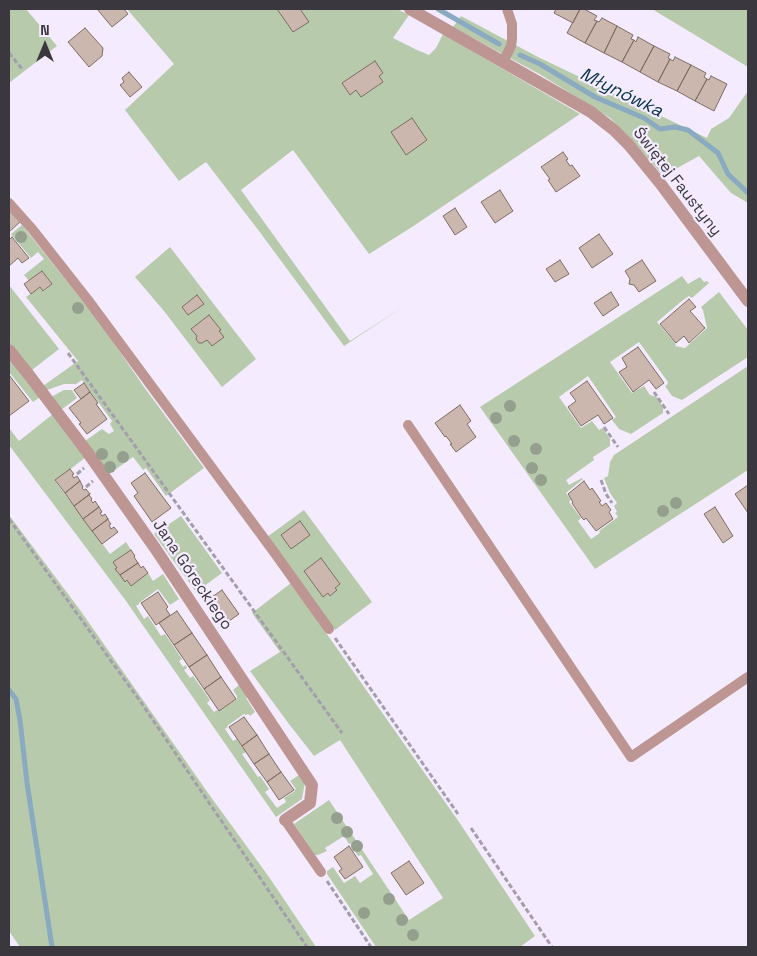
<!DOCTYPE html>
<html>
<head>
<meta charset="utf-8">
<style>
  body { margin:0 }
  #map { position:relative; width:757px; height:956px; overflow:hidden; background:#f4ecfe; font-family:"Space Grotesk",sans-serif }
  canvas { display:block }
  .frame { position:absolute; inset:0; border:10px solid #3b373f; pointer-events:none }
  .north { position:absolute; left:20px; top:20px; width:50px; height:50px; -webkit-text-stroke:4px #f4ecfe; paint-order:stroke; rotate:0deg; font-size:14px; font-weight:700; line-height:20px; text-align:center; color:#3b373f }
  .north::after { content:''; display:block; margin:auto; width:18px; height:22px; background:#3b373f; clip-path:polygon(50% 0,100% 100%,50% 72%,0 100%) }
</style>
</head>
<body>
<div id="map">
<canvas width="757" height="956"></canvas>
<div class="frame"></div>
<div class="north">N</div>
</div>
<script>
const c = document.querySelector('canvas').getContext('2d');
c.lineJoin = 'round';
function fillPath(path, color) {
  c.fillStyle = color;
  c.fill(path, 'evenodd');
}
function poly(rows) {
  const path = new Path2D();
  for (const r of rows) {
    path.moveTo(r[0], r[1]);
    for (let i = 2; i < r.length; i += 2) path.lineTo(r[i], r[i + 1]);
  }
  return path;
}
function strokePath(path, color, width, dash) {
  c.strokeStyle = color;
  c.lineWidth = width;
  c.lineCap = dash ? 'butt' : 'round';
  c.setLineDash(dash || []);
  c.stroke(path);
}
function label(font, color, halo, rows, align = 'center') {
  c.font = font + ' "Space Grotesk",sans-serif';
  c.lineWidth = 4.5;
  c.setLineDash([]);
  c.textBaseline = 'middle';
  c.strokeStyle = halo;
  c.fillStyle = color;
  for (const [text, x, y, turn = 0] of rows) {
    c.save();
    c.translate(x, y);
    c.rotate((+turn || 0) * Math.PI / 180);
    c.textAlign = isNaN(turn) ? turn : align;
    if (halo) c.strokeText(text, 0, 0);
    c.fillText(text, 0, 0);
    c.restore();
  }
}
fillPath(poly([
  [9,9,26,9,57,46,9,83],
  [127,9,397,9,409,15,393,38,417,50,429,55,436,48,443,34,580,114,412,227,369,254,293,150,241,190,350,341,406,305,344,346,259,231,206,162,179,181,125,110,174,64],
  [652,9,748,9,748,67],
  [461,16,538,57,707,138,711,129,729,118,748,91,748,203,731,193,699,156,663,176,634,142,610,118,541,75,453,27],
  [22,225,98,320,144,387,204,468,166,496,146,468,143,470,133,457,109,474,85,441,102,429,109,434,114,431,110,424,112,421,82,380,76,384,64,384,47,390,43,386,78,361,26,297,40,287,44,291,52,284,42,271,29,281,24,275,44,259,38,252,31,258,11,234],
  [170,247,256,359,222,387,164,311,135,277],
  [682,276,688,284,700,277,704,282,707,281,709,283,692,298,689,296,683,300,657,322,676,344,675,346,685,348,707,328,703,310,701,307,719,292,748,330,748,357,682,400,672,396,665,386,667,385,668,382,639,342,610,362,632,393,644,386,650,395,657,397,663,407,663,413,631,434,619,429,612,420,616,417,588,376,559,397,581,428,592,421,599,430,603,428,610,439,610,446,593,457,594,460,566,480,569,485,582,478,583,479,566,493,571,500,569,502,581,518,578,521,591,539,600,533,599,531,618,517,615,513,617,512,614,506,617,503,610,493,604,478,608,476,610,462,614,455,748,366,748,470,595,569,480,407],
  [9,285,59,349,32,370,9,342],
  [9,357,40,397,33,402,9,372],
  [64,390,72,390,77,398,61,410,51,397],
  [53,414,86,457,55,481,110,554,126,542,131,550,114,562,117,568,116,569,125,581,127,580,131,585,148,573,153,581,163,574,179,599,170,605,158,589,139,603,139,604,136,606,144,619,148,616,161,636,165,634,182,659,179,661,183,667,186,665,187,668,184,670,190,678,193,676,210,700,207,703,214,712,217,710,218,711,237,699,237,696,233,690,239,685,247,697,246,698,255,712,250,716,248,714,246,715,244,714,227,726,228,727,225,729,233,741,237,739,246,752,242,754,258,777,260,776,269,789,265,792,277,808,286,802,284,798,295,791,294,790,296,789,290,781,299,775,305,782,302,799,276,817,126,601,9,445,9,428,19,441],
  [304,510,372,602,335,630,267,537],
  [9,515,80,610,208,793,269,877,316,947,20,947,9,931],
  [181,516,222,573,196,592,154,534],
  [291,583,459,822,535,936,520,947,376,947,327,874,327,871,333,867,344,883,355,876,360,883,373,874,361,855,358,856,350,843,349,844,344,836,325,848,327,851,318,855,315,855,294,824,329,800,409,920,443,898,340,740,314,756,289,724,250,671,280,652,252,613]
]), '#b7caac');
strokePath(poly([
  [438,9,499,44],
  [520,55,540,64,595,97,644,118,660,129,675,127,688,130,718,153,728,174,748,193],
  [9,690,16,699,20,720,27,783,52,947]
]), '#89aac0', 5);
const building = poly([
  [97,9,124,9,128,14,112,27,97,9],
  [277,9,300,9,309,22,293,32,277,9],
  [556,9,580,9,573,23,554,13,556,9],
  [580,9,584,9,597,16,594,20,597,21,585,43,567,33,580,9],
  [602,18,617,26,604,53,585,43,597,21,599,22,602,18],
  [617,26,633,35,631,39,634,40,622,62,604,53,617,26],
  [85,28,103,48,102,56,89,67,68,42,85,28],
  [638,37,654,46,640,72,622,62,634,40,636,42,638,37],
  [654,46,670,54,668,58,670,59,658,82,640,72,654,46],
  [675,57,691,65,677,91,658,82,670,59,673,61,675,57],
  [375,61,383,73,379,76,383,82,361,97,356,90,350,95,342,83,375,61],
  [691,65,706,73,704,77,707,79,695,101,677,91,691,65],
  [129,72,142,87,130,97,120,85,124,82,122,78,129,72],
  [711,76,727,84,714,111,695,101,707,79,709,80,711,76],
  [412,118,427,140,406,155,391,132,412,118],
  [563,152,568,159,566,160,570,166,572,165,580,176,556,192,548,180,550,179,541,167,563,152],
  [500,190,513,211,495,223,481,202,500,190],
  [455,208,467,227,455,235,443,216,455,208],
  [9,210,20,222,9,232,9,210],
  [599,234,613,254,592,268,579,248,599,234],
  [12,237,29,258,22,263,18,258,9,266,9,240,12,237],
  [560,260,569,274,555,282,546,269,560,260],
  [642,260,656,281,639,292,634,285,629,284,630,279,625,271,642,260],
  [42,271,52,284,43,291,40,287,31,294,24,284,42,271],
  [611,292,619,305,603,316,594,303,611,292],
  [197,295,204,304,188,315,182,307,197,295],
  [689,299,696,307,690,311,705,328,689,343,684,336,676,343,660,324,689,299],
  [209,315,221,330,219,331,224,337,212,346,207,340,202,343,199,343,196,339,197,336,191,329,209,315],
  [638,347,664,383,656,389,649,380,633,392,619,372,627,367,622,358,638,347],
  [9,375,29,401,9,416,9,375],
  [587,381,613,418,604,424,598,415,581,426,568,407,576,401,570,393,587,381],
  [84,383,90,392,81,399,74,390,84,383],
  [90,392,98,403,96,404,107,419,87,434,79,424,81,423,69,408,90,392],
  [460,405,471,421,467,424,476,437,456,452,450,444,452,444,446,436,445,437,435,423,460,405],
  [70,469,74,474,72,475,74,478,77,476,80,481,65,493,55,480,70,469],
  [145,473,171,508,152,522,134,496,138,493,131,483,145,473],
  [80,481,83,487,82,488,84,490,86,489,90,494,74,506,65,493,80,481],
  [584,481,590,490,592,488,601,501,599,502,602,506,606,503,611,510,609,512,613,519,596,531,586,518,584,520,582,518,572,503,573,502,568,494,584,481],
  [748,485,748,513,735,494,748,485],
  [90,494,89,495,92,499,91,500,93,503,95,501,99,507,83,519,74,506,90,494],
  [99,507,102,512,100,513,102,516,105,514,108,519,92,531,83,519,99,507],
  [715,507,733,536,723,543,704,514,715,507],
  [108,519,108,520,111,524,109,525,111,529,114,527,118,532,102,544,92,531,108,519],
  [300,521,310,535,291,549,281,535,300,521],
  [131,550,135,556,134,557,138,563,120,575,115,569,117,568,113,562,131,550],
  [321,558,340,584,335,588,337,590,330,596,328,593,323,597,304,571,321,558],
  [138,563,141,568,143,566,148,573,131,586,127,580,125,582,120,575,138,563],
  [222,590,239,614,229,621,223,613,220,615,209,599,222,590],
  [158,592,168,607,166,609,170,615,156,625,141,603,158,592],
  [177,611,192,633,174,645,159,623,177,611],
  [192,633,207,655,189,667,174,645,192,633],
  [207,655,221,677,204,689,189,667,207,655],
  [221,677,236,699,219,711,204,689,221,677],
  [244,717,257,735,242,746,229,727,244,717],
  [257,735,269,754,254,764,242,746,257,735],
  [269,754,281,772,267,782,254,764,269,754],
  [281,772,294,790,279,800,267,782,281,772],
  [349,846,363,867,345,879,339,871,342,869,334,857,349,846],
  [409,861,424,883,406,895,391,873,409,861]
]);
fillPath(building, '#cbb7ae');
strokePath(building, '#7e6d64', 1);
strokePath(poly([
  [9,53,23,70],
  [68,353,342,733],
  [654,392,669,414],
  [604,427,618,447],
  [77,474,84,468],
  [601,480,606,494,612,503],
  [86,487,93,481],
  [9,519,140,701,307,947],
  [335,638,458,814],
  [471,828,552,947],
  [327,881,371,947]
]), '#a49eac', 3, [5, 2.5]);
strokePath(poly([
  [503,62,511,46,512,39,512,24,507,9],
  [9,203,33,230,88,300,274,552,329,629],
  [408,425,631,757,748,677],
  [285,820,321,872]
]), '#bd9593', 10);
strokePath(poly([
  [410,9,591,112,614,130,629,145,660,183,748,301],
  [9,350,29,375,88,453,155,548,312,785,310,803,285,820]
]), '#bd9593', 12);
c.fillStyle = '#949f8e';
for (const [x, y] of [
  [21,237],
  [78,308],
  [510,406],
  [496,418],
  [514,441],
  [536,449],
  [102,454],
  [123,457],
  [110,467],
  [532,468],
  [541,480],
  [676,503],
  [663,511],
  [337,818],
  [347,832],
  [357,846],
  [389,899],
  [364,913],
  [402,920],
  [413,935]
]) {
  c.beginPath();
  c.arc(x, y, 6, 0, 2 * Math.PI);
  c.fill();
}
label('16px', '#3b373f', '#f4ecfe', [
  ["Świętej Faustyny",677,182,52],
  ["Jana Góreckiego",192,575,56]
]);
label('italic 18px', '#023047', '#f4ecfe', [
  ["Młynówka",621,93,26]
]);
</script>
</body>
</html>
